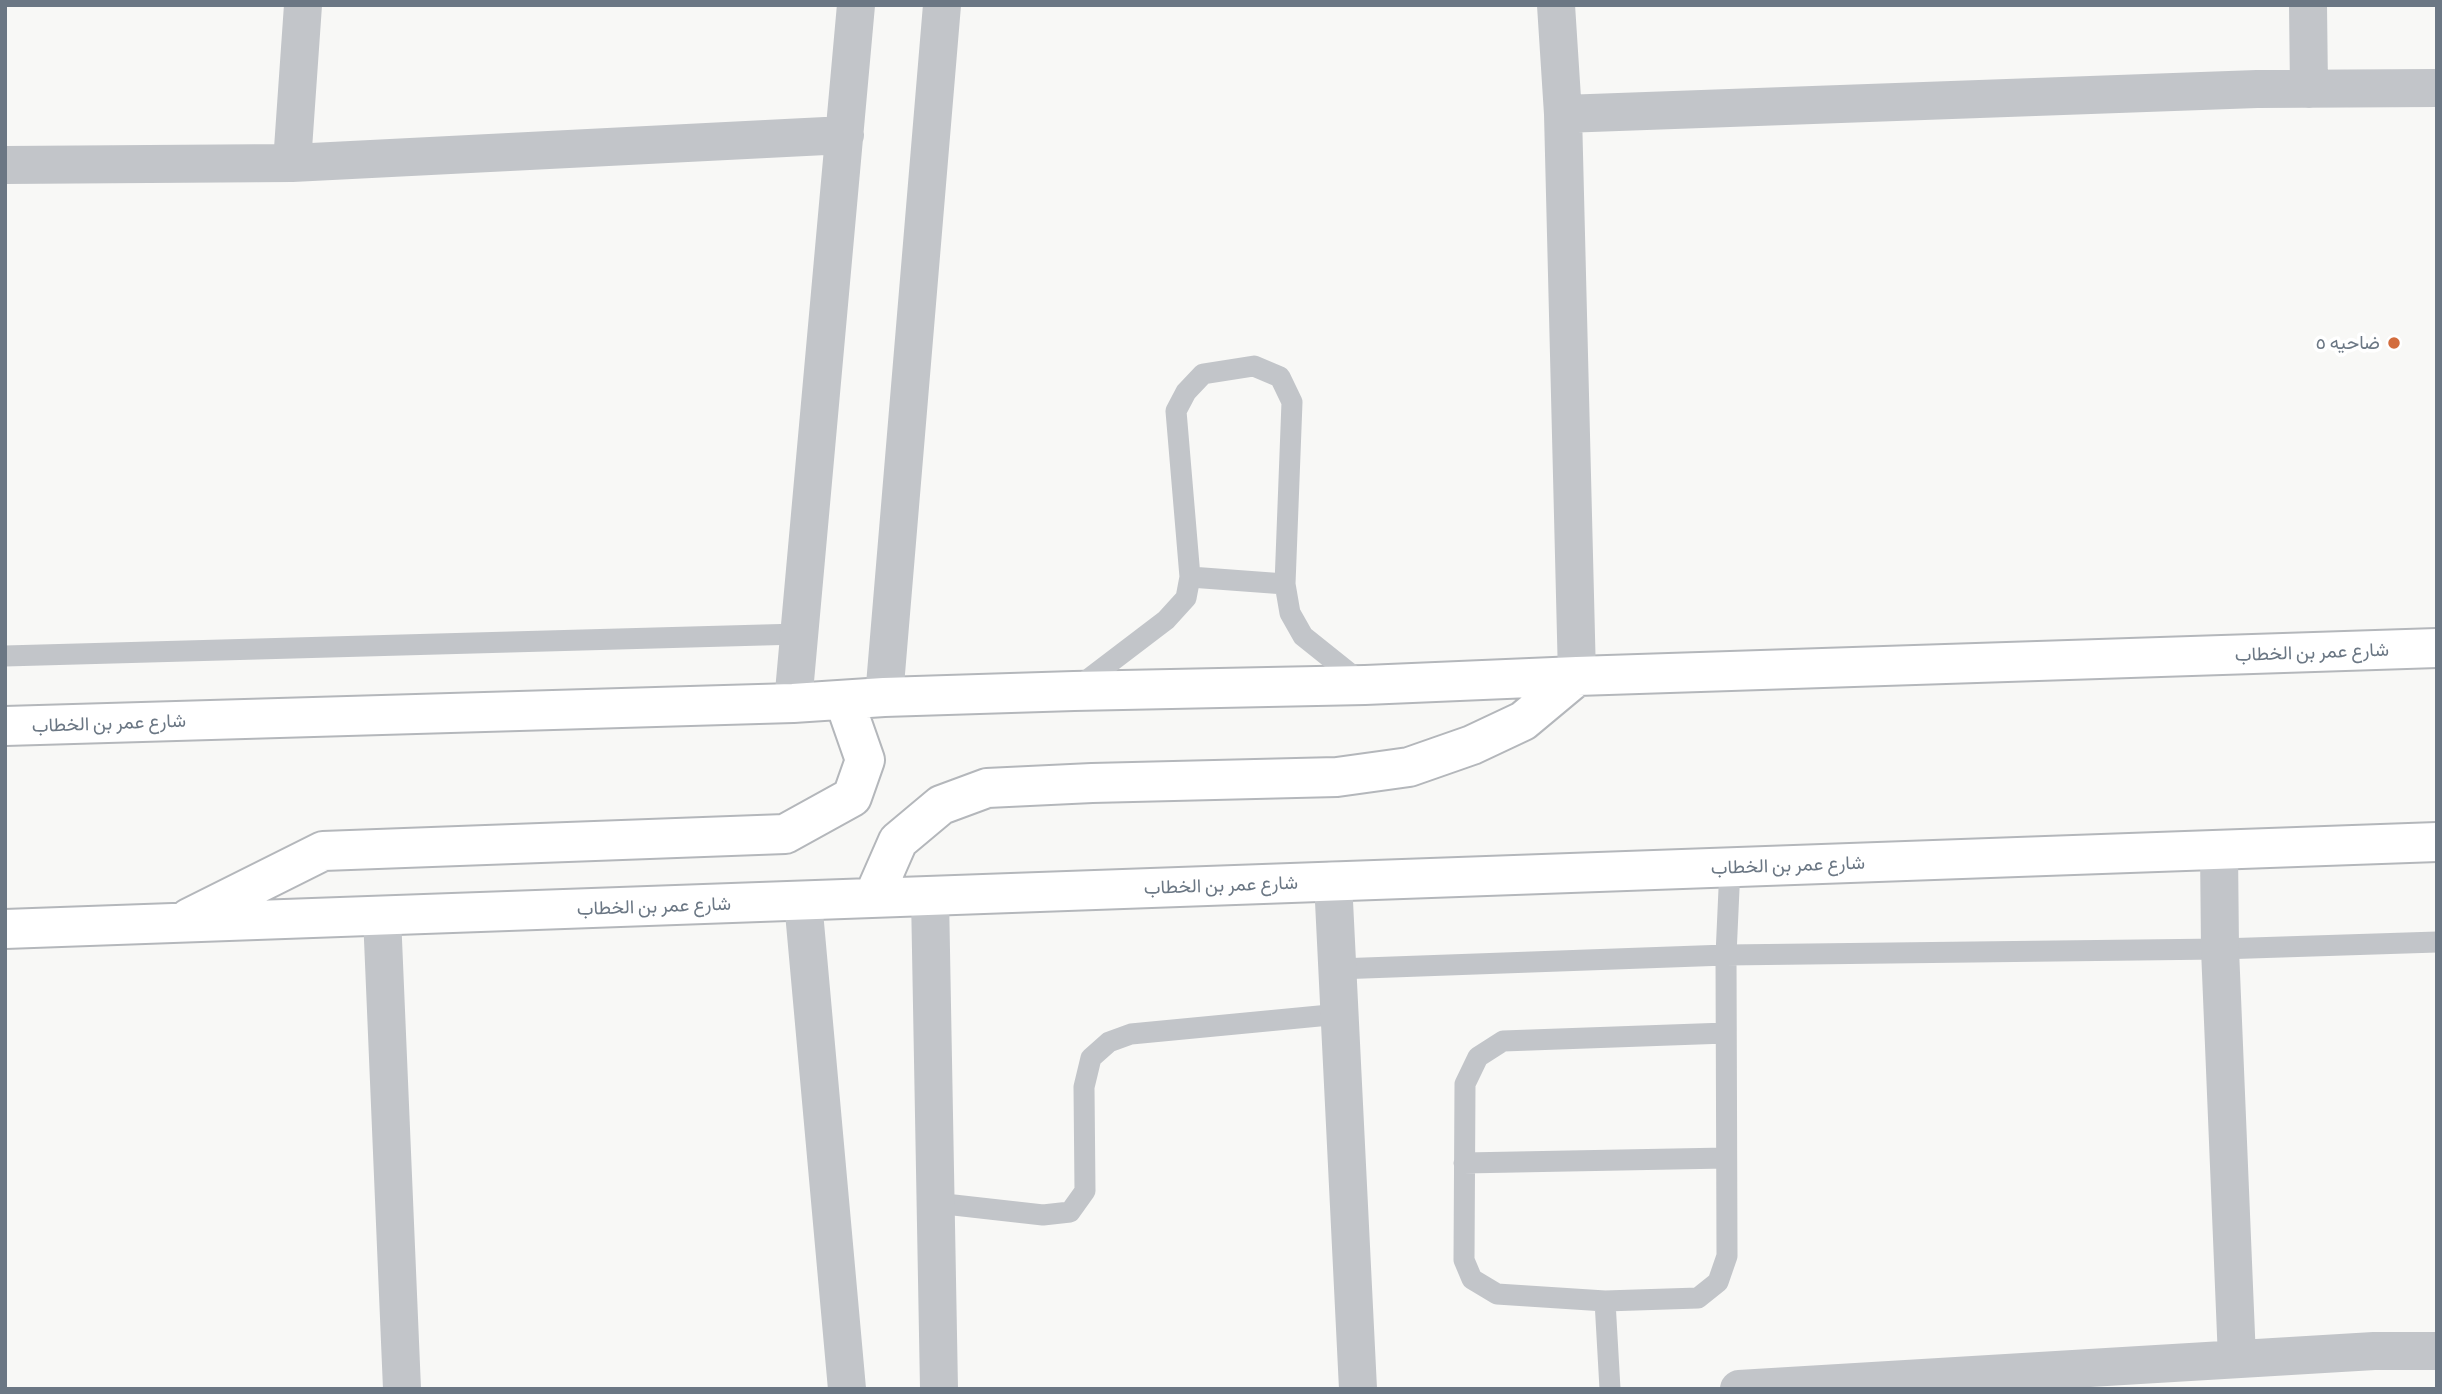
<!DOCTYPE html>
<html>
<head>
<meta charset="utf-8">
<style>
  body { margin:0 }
  #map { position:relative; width:2442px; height:1394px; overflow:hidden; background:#f8f8f6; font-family:Barlow,sans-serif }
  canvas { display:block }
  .frame { position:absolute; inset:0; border:7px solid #6b7784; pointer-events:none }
</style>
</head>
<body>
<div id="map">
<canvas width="2442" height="1394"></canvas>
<div class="frame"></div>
</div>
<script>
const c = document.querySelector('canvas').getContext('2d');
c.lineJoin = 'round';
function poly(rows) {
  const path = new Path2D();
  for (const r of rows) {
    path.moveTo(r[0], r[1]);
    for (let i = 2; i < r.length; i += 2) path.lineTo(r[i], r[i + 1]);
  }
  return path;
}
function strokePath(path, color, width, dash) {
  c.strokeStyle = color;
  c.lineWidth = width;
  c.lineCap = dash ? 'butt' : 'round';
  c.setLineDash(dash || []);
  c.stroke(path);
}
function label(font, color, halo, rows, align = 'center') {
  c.font = font + ' Barlow,Vazirmatn,sans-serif';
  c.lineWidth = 7;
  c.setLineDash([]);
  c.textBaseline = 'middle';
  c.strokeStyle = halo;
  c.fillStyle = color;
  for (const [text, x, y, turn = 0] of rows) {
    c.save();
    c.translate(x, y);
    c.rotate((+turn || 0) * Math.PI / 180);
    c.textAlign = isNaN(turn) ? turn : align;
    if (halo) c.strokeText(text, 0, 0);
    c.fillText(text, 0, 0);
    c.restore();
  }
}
const primary = poly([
  [5,726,793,703,884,697,1074,691,1365,685,1577,676,2437,648],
  [873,898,898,841,941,805,987,788,1092,783,1337,777,1409,767,1472,745,1523,721,1577,676],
  [189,918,323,851,785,834,852,797,865,760,844,700],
  [5,929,2437,842]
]);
strokePath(primary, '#b4b7bb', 42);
strokePath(poly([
  [1190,577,1285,584],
  [5,656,799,634],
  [1078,687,1166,620,1186,598,1190,577,1176,411,1186,392,1203,374,1254,366,1280,377,1292,402,1285,584,1290,613,1303,636,1363,684],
  [1337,969,1726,955,2220,949,2437,942],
  [1726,1033,1503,1041,1478,1057,1465,1084,1464,1260,1472,1279,1497,1294,1605,1301,1698,1298,1718,1282,1727,1256,1726,955,1730,867],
  [1464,1163,1726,1158],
  [936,1203,1043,1215,1070,1212,1085,1191,1084,1087,1091,1058,1109,1042,1131,1034,1340,1014],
  [1605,1301,1610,1389]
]), '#c2c5c9', 21);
strokePath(poly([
  [1556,5,1563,114,1577,676],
  [2308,5,2309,89],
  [1563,114,2257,89,2437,88],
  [292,163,303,5],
  [5,165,292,163,845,135],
  [884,697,942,5],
  [793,703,856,5],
  [2219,850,2220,949,2237,1359],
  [1333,881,1358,1389],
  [930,896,939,1389],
  [803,901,847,1389],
  [382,916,402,1389],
  [1739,1389,2374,1351,2437,1351]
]), '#c2c5c9', 38);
strokePath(primary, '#fff', 38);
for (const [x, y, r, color] of [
  [2394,343,7,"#d26c3d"]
]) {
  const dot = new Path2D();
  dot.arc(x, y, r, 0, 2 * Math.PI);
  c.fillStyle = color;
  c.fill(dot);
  strokePath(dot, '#fff', 2.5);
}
label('19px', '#6b7784', '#fff', [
  ["ضاحيه ٥",2380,343]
], 'right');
label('19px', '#6b7784', '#fff', [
  ["شارع عمر بن الخطاب",2312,652,-2],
  ["شارع عمر بن الخطاب",109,723,-2],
  ["شارع عمر بن الخطاب",1788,865,-2],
  ["شارع عمر بن الخطاب",1221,885,-2],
  ["شارع عمر بن الخطاب",654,906,-2]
]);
</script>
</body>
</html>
